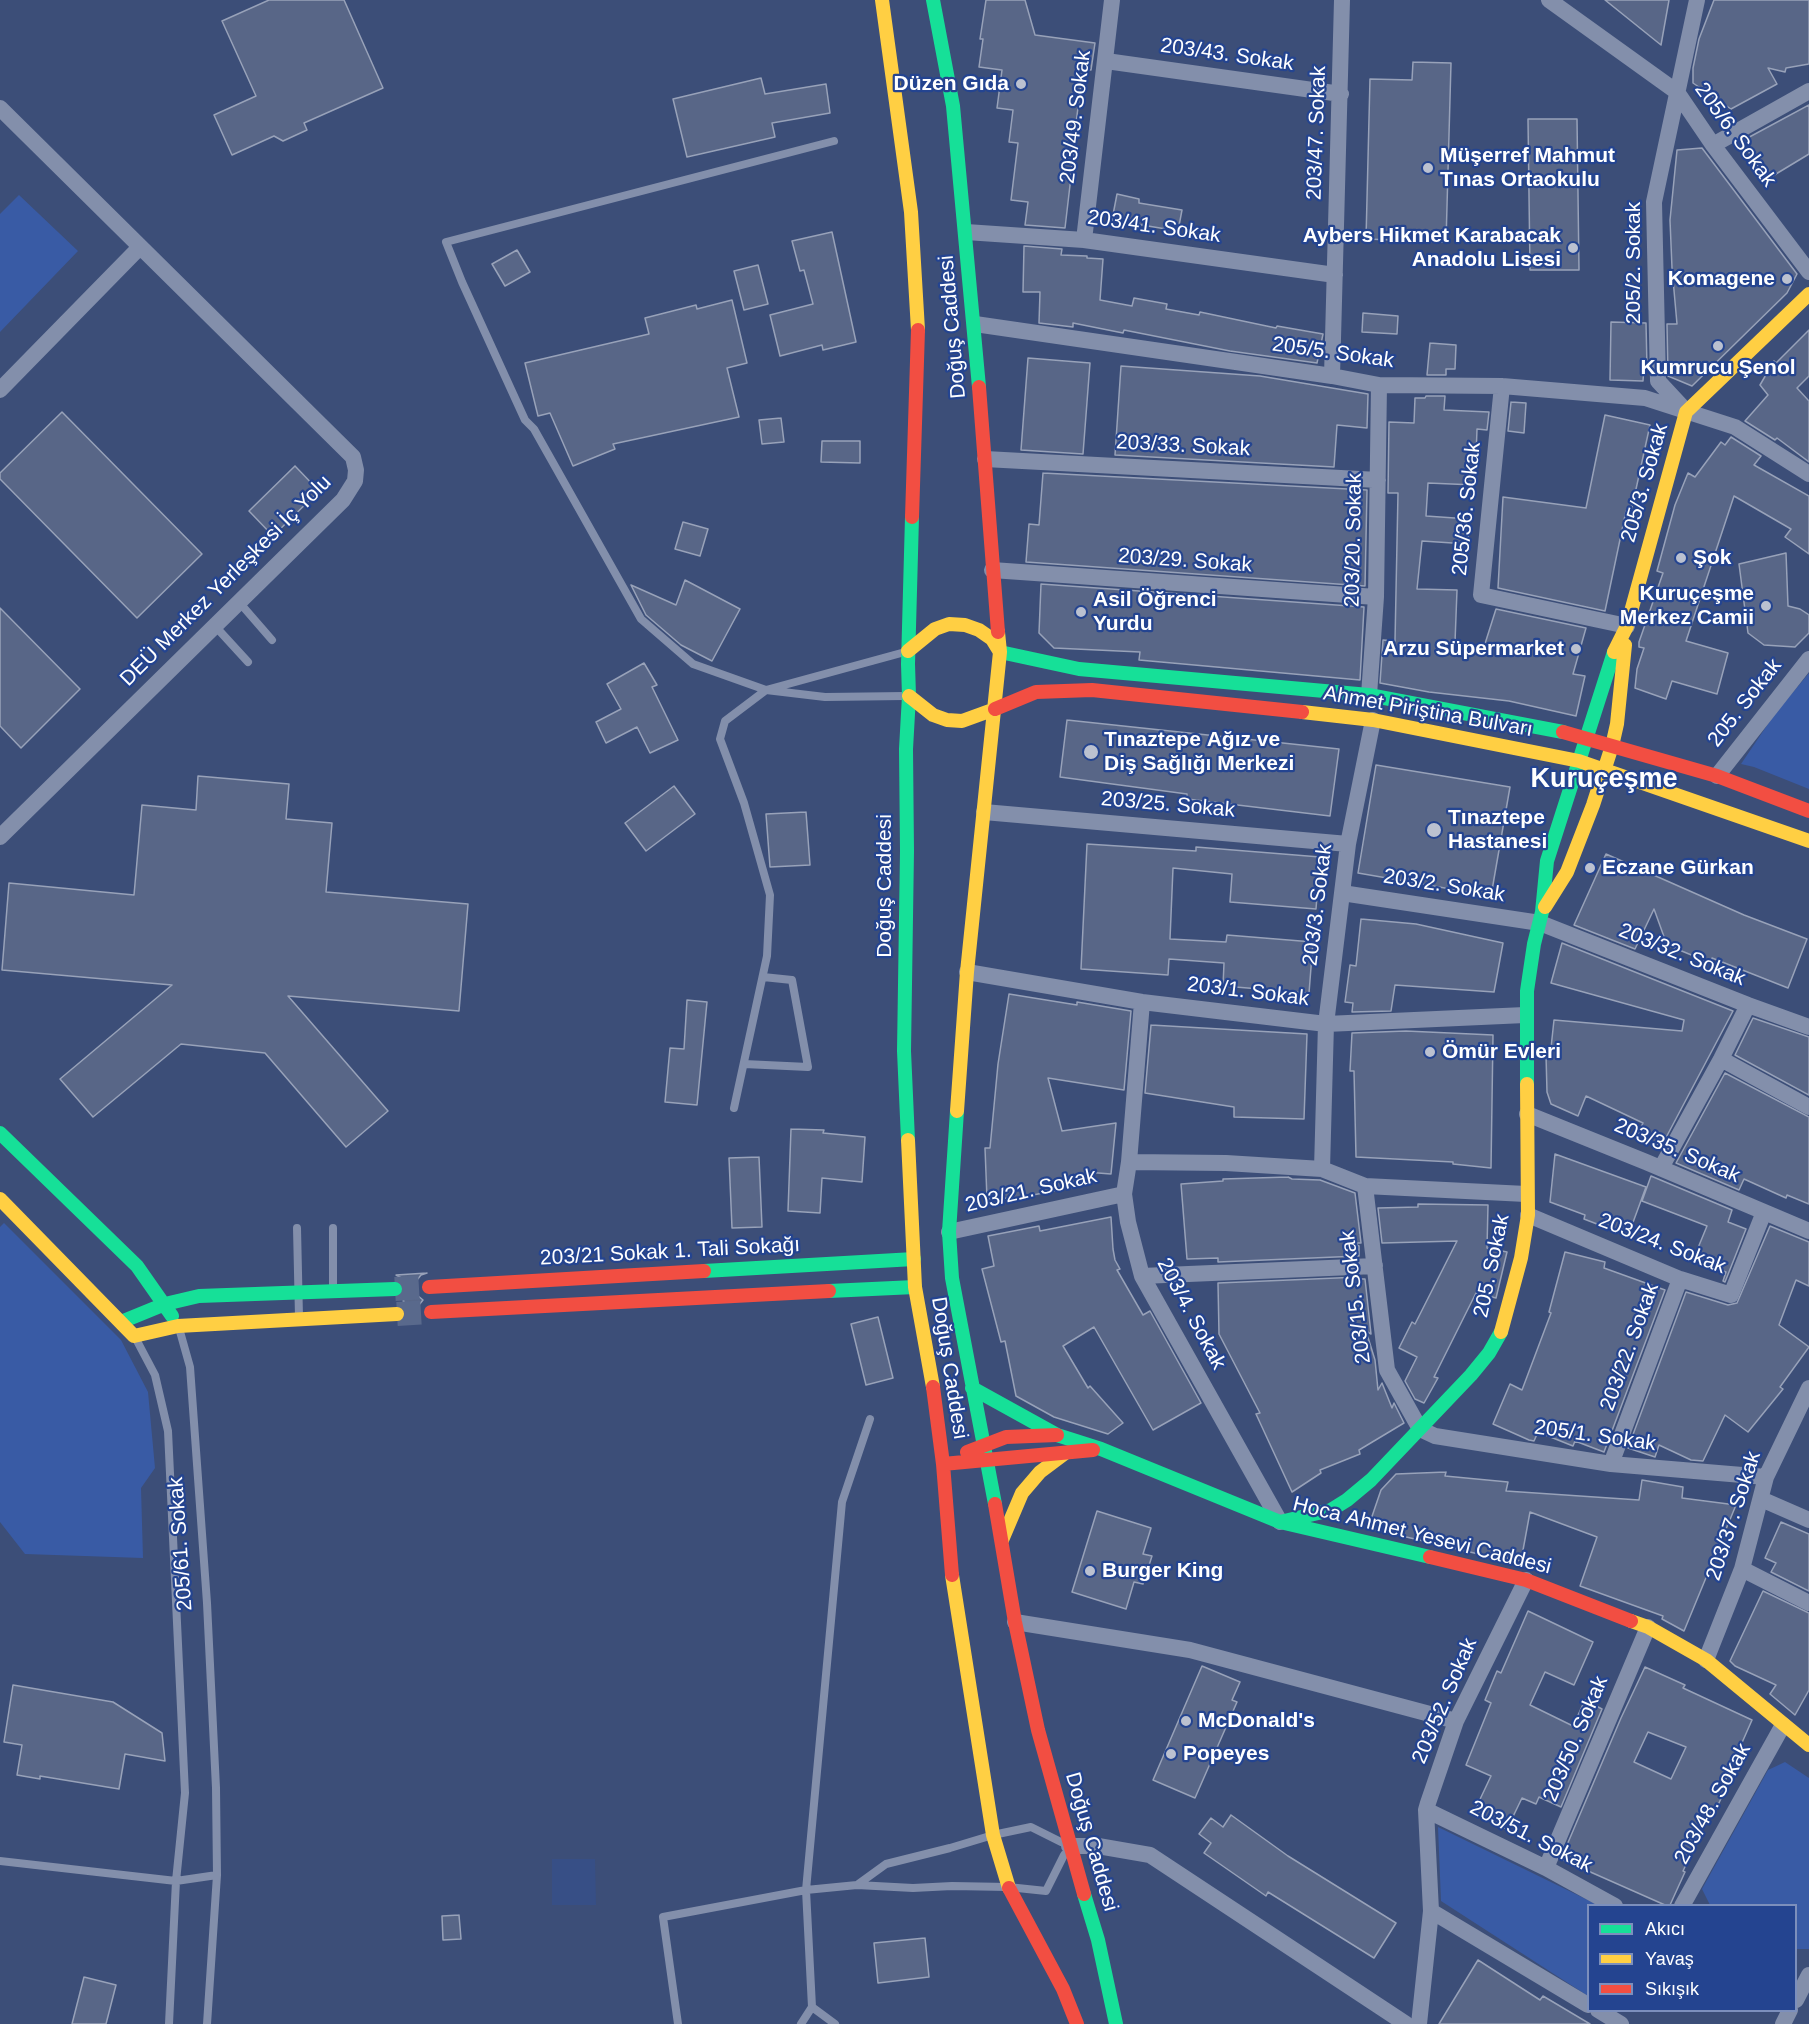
<!DOCTYPE html>
<html>
<head>
<meta charset="utf-8">
<style>
  body { margin:0 }
  #map { position:relative; width:1809px; height:2024px; overflow:hidden; background:#3c4e78; font-family:Helvetica,sans-serif }
  canvas { display:block }
  .legend { position:absolute; left:1587px; top:1904px; width:210px; height:108px; box-sizing:border-box; background:#244490; border:2px solid #7c8fbc; margin:0; padding:8px 10px; list-style:none; font-size:18px; color:#fff }
  .legend li { display:flex; align-items:center; gap:12px; height:30px }
  .legend b { width:30px; border:2px solid #7c8fbc }
</style>
</head>
<body>
<div id="map">
<canvas width="1809" height="2024"></canvas>
<ul class="legend">
<li><b style="height:8px;background:#16e098"></b>Akıcı</li>
<li><b style="height:8px;background:#ffcf43"></b>Yavaş</li>
<li><b style="height:8px;background:#f24e42"></b>Sıkışık</li>
</ul>
</div>
<script>
const c = document.querySelector('canvas').getContext('2d');
c.lineJoin = 'round';
function fillPath(path, color) {
  c.fillStyle = color;
  c.fill(path, 'evenodd');
}
function poly(rows) {
  const path = new Path2D();
  for (const r of rows) {
    path.moveTo(r[0], r[1]);
    for (let i = 2; i < r.length; i += 2) path.lineTo(r[i], r[i + 1]);
  }
  return path;
}
function strokePath(path, color, width, dash) {
  c.strokeStyle = color;
  c.lineWidth = width;
  c.lineCap = dash ? 'butt' : 'round';
  c.setLineDash(dash || []);
  c.stroke(path);
}
function label(font, color, halo, rows, align = 'center') {
  c.font = font + ' Helvetica,sans-serif';
  c.lineWidth = 4.5;
  c.setLineDash([]);
  c.textBaseline = 'middle';
  c.strokeStyle = halo;
  c.fillStyle = color;
  for (const [text, x, y, turn = 0] of rows) {
    c.save();
    c.translate(x, y);
    c.rotate((+turn || 0) * Math.PI / 180);
    c.textAlign = isNaN(turn) ? turn : align;
    if (halo) c.strokeText(text, 0, 0);
    c.fillText(text, 0, 0);
    c.restore();
  }
}
fillPath(poly([
  [19,195,78,251,0,332,0,214],
  [1809,673,1809,789,1754,767,1741,764,1774,715],
  [4,1223,121,1340,148,1392,155,1468,141,1488,143,1558,25,1554,0,1522,0,1227],
  [1785,1762,1809,1778,1809,1949,1796,1949,1796,1906,1710,1905,1702,1889,1768,1770],
  [1438,1827,1598,1905,1588,1906,1588,1996,1441,1901]
]), '#395ba5');
fillPath(poly([
  [552,1859,595,1859,596,1905,552,1905]
]), '#374f86');
const building = poly([
  [269,0,344,0,383,88,304,123,307,130,283,141,274,136,232,155,214,115,256,96,222,21,269,0],
  [986,0,1025,0,1035,35,1095,43,1091,70,1083,69,1076,123,1079,123,1074,151,1065,228,1025,225,1028,202,1011,200,1018,143,1009,142,1013,110,997,108,1002,70,979,67,983,39,980,39,986,0],
  [1605,0,1669,0,1661,45,1605,0],
  [1714,0,1809,0,1809,64,1786,68,1785,72,1768,68,1777,84,1731,109,1693,83,1693,68,1699,39,1714,0],
  [1413,62,1451,63,1446,242,1366,239,1370,79,1412,80,1413,62],
  [761,78,765,94,826,84,830,113,772,123,775,137,687,157,673,99,761,78],
  [1809,105,1809,154,1766,180,1742,141,1809,105],
  [1528,119,1577,119,1579,270,1530,270,1528,119],
  [1702,148,1797,274,1787,293,1692,386,1668,376,1667,324,1677,324,1672,268,1670,220,1677,150,1702,148],
  [1117,194,1139,199,1139,203,1182,210,1178,231,1112,220,1117,194],
  [832,232,856,342,823,350,822,345,780,356,770,315,813,304,804,270,800,271,792,241,832,232],
  [1024,246,1062,249,1061,255,1087,256,1087,258,1103,259,1100,300,1132,306,1134,298,1167,304,1166,309,1199,315,1200,312,1276,328,1277,326,1323,334,1317,363,1230,351,1124,330,1123,333,1073,323,1073,327,1039,323,1040,292,1023,292,1024,246],
  [517,250,530,272,505,286,492,264,517,250],
  [758,265,768,304,744,310,734,271,758,265],
  [732,300,747,363,727,368,739,417,613,444,615,449,573,466,550,413,538,416,525,363,649,334,645,318,696,305,697,309,732,300],
  [1363,313,1398,316,1397,334,1362,332,1363,313],
  [1611,322,1646,323,1647,368,1644,367,1643,381,1610,380,1611,322],
  [1809,330,1809,376,1797,388,1809,401,1809,462,1777,438,1775,440,1745,421,1768,395,1760,385,1774,361,1776,363,1809,330],
  [1430,343,1456,345,1455,369,1446,369,1446,375,1427,375,1430,343],
  [1028,358,1090,363,1083,454,1021,450,1028,358],
  [1121,366,1260,376,1368,394,1367,428,1337,425,1334,467,1115,455,1121,366],
  [1426,396,1445,396,1444,410,1489,412,1487,430,1477,429,1475,485,1428,483,1426,516,1469,519,1468,544,1422,541,1417,589,1457,590,1455,642,1483,650,1496,609,1586,628,1573,674,1585,676,1576,716,1509,701,1429,692,1380,683,1383,640,1395,641,1398,493,1388,493,1389,422,1414,423,1415,398,1425,398,1426,396],
  [1511,402,1526,403,1524,433,1508,431,1511,402],
  [62,412,202,554,137,618,0,479,0,473,62,412],
  [1605,415,1650,425,1631,512,1626,511,1605,611,1498,588,1503,497,1586,508,1605,415],
  [781,418,784,442,762,444,759,420,781,418],
  [1731,437,1761,456,1754,465,1809,496,1809,554,1785,537,1791,529,1734,496,1686,641,1728,653,1717,694,1672,681,1666,699,1635,688,1637,669,1644,648,1639,647,1639,642,1663,573,1657,571,1675,505,1688,473,1695,477,1721,442,1725,445,1731,437],
  [822,441,860,441,860,463,821,462,822,441],
  [295,466,319,491,273,536,249,511,295,466],
  [1043,473,1367,490,1365,586,1026,562,1029,524,1039,525,1043,473],
  [683,522,708,529,700,556,675,549,683,522],
  [1786,553,1788,606,1800,609,1809,615,1809,633,1795,647,1764,645,1748,633,1739,564,1786,553],
  [685,580,740,609,712,661,681,645,646,615,631,585,676,605,685,580],
  [1041,584,1364,607,1360,680,1139,660,1140,652,1054,648,1039,633,1041,584],
  [0,608,80,689,21,748,0,726,0,608],
  [644,663,657,685,652,687,678,740,650,753,637,727,606,743,596,722,621,709,607,684,644,663],
  [1067,720,1339,749,1330,816,1187,799,1187,794,1060,777,1067,720],
  [1376,765,1510,787,1491,896,1358,873,1376,765],
  [198,776,289,784,286,819,332,823,326,892,468,904,459,1011,288,996,388,1111,346,1147,265,1053,181,1044,93,1117,60,1079,172,985,2,970,9,883,134,895,142,805,196,810,198,776],
  [674,786,695,814,646,851,625,823,674,786],
  [806,812,810,865,770,867,766,814,806,812],
  [1087,844,1196,851,1196,847,1320,857,1316,909,1230,902,1232,874,1173,868,1170,939,1226,942,1227,935,1313,942,1309,993,1223,986,1224,963,1169,959,1168,975,1081,969,1087,844],
  [1606,854,1744,915,1807,939,1788,988,1712,958,1711,963,1667,945,1654,909,1635,949,1574,925,1606,854],
  [1361,919,1416,924,1503,943,1494,992,1395,985,1391,1011,1352,1012,1353,1003,1345,1002,1350,965,1356,966,1361,919],
  [1562,943,1733,1011,1661,1147,1638,1133,1643,1123,1586,1096,1578,1116,1551,1104,1547,1092,1546,1055,1550,1057,1554,1020,1682,1031,1684,1020,1551,983,1562,943],
  [1009,994,1077,1005,1077,1002,1131,1011,1124,1090,1048,1078,1062,1131,1116,1123,1111,1174,1085,1172,1088,1184,1033,1195,1033,1197,987,1199,985,1148,990,1148,998,1064,1009,994],
  [687,1000,707,1002,697,1105,665,1102,670,1048,684,1049,687,1000],
  [1753,1018,1809,1037,1809,1095,1735,1055,1753,1018],
  [1151,1025,1307,1034,1304,1119,1234,1117,1234,1107,1145,1093,1151,1025],
  [1406,1031,1493,1035,1491,1168,1453,1164,1453,1162,1356,1157,1354,1071,1350,1071,1352,1033,1406,1031],
  [1725,1073,1809,1117,1809,1204,1787,1195,1786,1198,1744,1179,1739,1190,1676,1163,1725,1073],
  [791,1129,824,1130,823,1133,865,1137,862,1182,822,1178,820,1213,788,1211,791,1129],
  [1555,1154,1646,1187,1628,1236,1584,1219,1585,1215,1550,1202,1555,1154],
  [759,1157,762,1227,732,1228,729,1158,759,1157],
  [1651,1176,1732,1210,1728,1222,1746,1229,1725,1282,1723,1281,1726,1272,1693,1260,1707,1226,1642,1201,1651,1176],
  [1288,1177,1292,1179,1320,1180,1355,1193,1361,1243,1353,1243,1359,1246,1359,1256,1218,1262,1218,1258,1187,1259,1181,1184,1223,1181,1223,1179,1288,1177],
  [1418,1204,1488,1205,1487,1248,1507,1252,1496,1298,1476,1293,1434,1377,1438,1378,1424,1403,1415,1399,1405,1381,1417,1357,1399,1348,1412,1322,1415,1324,1457,1241,1382,1243,1378,1208,1418,1207,1418,1204],
  [1111,1217,1113,1249,1115,1260,1120,1269,1117,1270,1143,1315,1150,1311,1201,1403,1153,1430,1094,1327,1063,1346,1088,1388,1090,1386,1123,1423,1108,1434,1054,1417,1016,1396,1005,1341,1001,1342,982,1269,994,1266,988,1236,1039,1226,1040,1231,1111,1217],
  [1770,1226,1809,1242,1809,1286,1796,1280,1779,1325,1809,1347,1780,1387,1783,1389,1748,1432,1725,1415,1703,1461,1691,1460,1659,1445,1655,1457,1628,1448,1686,1292,1728,1305,1737,1303,1770,1226],
  [1565,1252,1605,1262,1604,1268,1665,1290,1604,1452,1575,1441,1573,1446,1538,1432,1534,1441,1529,1440,1493,1424,1510,1384,1522,1390,1551,1313,1549,1312,1565,1252],
  [427,1273,421,1275,417,1280,415,1287,417,1295,423,1300,419,1305,417,1312,420,1321,409,1322,411,1313,409,1306,403,1301,408,1295,409,1288,407,1281,396,1275,427,1273],
  [1360,1277,1360,1279,1365,1279,1371,1334,1366,1331,1375,1360,1378,1390,1382,1383,1392,1408,1394,1403,1404,1423,1359,1450,1360,1454,1320,1470,1321,1473,1292,1492,1256,1414,1260,1413,1219,1334,1218,1283,1360,1277],
  [878,1317,893,1378,866,1385,851,1324,878,1317],
  [1446,1472,1445,1476,1508,1482,1506,1491,1639,1500,1642,1480,1683,1487,1682,1498,1736,1505,1684,1631,1662,1619,1663,1616,1580,1586,1597,1537,1530,1512,1521,1561,1487,1554,1487,1556,1368,1528,1381,1490,1396,1474,1446,1472],
  [1097,1511,1151,1528,1143,1554,1152,1556,1143,1584,1134,1582,1126,1609,1072,1592,1097,1511],
  [1781,1522,1809,1534,1809,1591,1771,1572,1776,1563,1765,1558,1781,1522],
  [1763,1591,1809,1613,1809,1690,1795,1715,1770,1694,1776,1685,1735,1666,1730,1661,1763,1591],
  [1528,1611,1593,1642,1574,1685,1545,1672,1530,1705,1573,1726,1585,1700,1602,1709,1561,1807,1539,1797,1536,1804,1522,1798,1507,1829,1474,1812,1491,1776,1466,1765,1491,1703,1485,1700,1497,1671,1501,1673,1528,1611],
  [1202,1666,1240,1682,1232,1700,1237,1702,1195,1798,1153,1780,1202,1666],
  [1645,1667,1685,1685,1683,1688,1752,1720,1722,1788,1725,1790,1712,1818,1708,1817,1683,1871,1685,1872,1670,1905,1665,1905,1561,1859,1621,1718,1645,1667],
  [1648,1732,1686,1747,1671,1779,1634,1762,1648,1732],
  [13,1685,113,1702,162,1733,165,1761,125,1754,119,1789,40,1776,40,1779,17,1775,22,1745,4,1742,13,1685],
  [1231,1815,1288,1856,1396,1923,1374,1958,1268,1892,1266,1896,1204,1853,1211,1843,1199,1834,1211,1818,1223,1827,1231,1815],
  [459,1915,461,1939,443,1940,442,1916,459,1915],
  [925,1938,929,1977,878,1983,874,1943,925,1938],
  [1478,1960,1540,2000,1543,1996,1590,2024,1439,2024,1478,1960],
  [84,1977,116,1985,106,2024,72,2024,84,1977]
]);
fillPath(building, '#586687');
strokePath(building, '#98a2b9', 1.5);
strokePath(poly([
  [395,1289,429,1287],
  [397,1314,431,1312]
]), '#59698c', 24, [24, 12]);
strokePath(poly([
  [834,141,446,242,462,282,525,420,534,429,641,619,693,664,766,690,825,697,905,696],
  [239,602,272,640],
  [215,626,248,662],
  [744,1064,808,1067,792,980,763,977],
  [734,1108,767,956,770,895,744,803,720,739,725,721,766,690,905,652],
  [297,1228,299,1317],
  [333,1228,333,1290],
  [179,1328,190,1367,207,1603,216,1788,217,1875,207,2024],
  [136,1339,155,1375,168,1431,185,1793,176,1881,169,2024],
  [0,1861,176,1881,217,1875],
  [857,1885,886,1864,950,1848,993,1835,1031,1827,1061,1842],
  [812,2007,835,2024],
  [678,2024,663,1917,806,1890,857,1885,913,1888,952,1886,1008,1887,1046,1891,1064,1855],
  [801,2024,812,2007,806,1890,842,1502,870,1419]
]), '#838fab', 8);
strokePath(poly([
  [1549,0,1677,92,1713,145,1809,272],
  [1106,61,1341,94],
  [0,108,353,457,356,470,355,481,343,500,0,837],
  [1713,145,1809,91],
  [966,232,1084,240,1335,275],
  [1084,240,1112,0],
  [975,324,1332,376,1379,385,1502,386,1645,398,1735,427,1809,474],
  [1332,376,1342,0],
  [1502,386,1481,595,1627,626],
  [0,390,140,247],
  [1685,410,1658,381,1654,202,1697,0],
  [985,459,1378,480],
  [992,570,1376,597],
  [1369,695,1376,597,1379,385],
  [1717,776,1809,659],
  [984,812,1348,844],
  [1342,893,1540,923,1748,1005,1809,1027],
  [967,972,1142,1002,1326,1024,1525,1015],
  [1142,1002,1129,1162,1124,1194,1128,1222,1142,1276,1280,1522],
  [1721,1059,1809,1107],
  [1527,1114,1646,1162,1809,1231],
  [1129,1162,1226,1163,1322,1169,1365,1186,1526,1194],
  [1661,1168,1721,1059,1748,1005],
  [1322,1169,1326,1024,1348,844,1373,720],
  [1365,1186,1387,1370,1420,1429,1435,1436,1611,1464,1766,1477],
  [1528,1215,1680,1279,1731,1295,1764,1212],
  [949,1232,1124,1194],
  [1142,1276,1375,1266],
  [1611,1464,1680,1279],
  [1761,1499,1809,1520],
  [1742,1569,1809,1603],
  [1015,1622,1190,1650,1456,1721],
  [1706,1660,1742,1569,1766,1477,1809,1388],
  [1426,1810,1546,1868,1615,1906],
  [1069,1846,1098,1846,1150,1855,1406,2024],
  [1546,1868,1648,1627],
  [1682,1906,1783,1725],
  [1431,1911,1588,2005],
  [1796,2000,1809,1975],
  [1598,2010,1621,2024],
  [1419,2024,1431,1911,1426,1810,1428,1803,1456,1721,1526,1580],
  [1783,2024,1790,2010]
]), '#838fab', 16);
strokePath(poly([
  [933,0,953,106,979,387],
  [1000,652,1079,669,1369,695,1563,732],
  [1527,1084,1527,991,1534,944,1542,912,1547,861,1614,652],
  [957,1111,949,1232,952,1278,995,1504],
  [0,1133,137,1266,172,1316],
  [908,1140,904,1051,907,851,906,749,909,696,908,664,912,517],
  [704,1271,914,1259],
  [829,1291,915,1287],
  [121,1322,165,1304,199,1296,395,1289],
  [972,1388,1057,1435,1101,1449,1280,1522,1430,1557],
  [1280,1522,1331,1510,1347,1500,1371,1480,1471,1375,1489,1353,1501,1332],
  [1084,1894,1098,1940,1116,2024]
]), '#16e098', 14);
strokePath(poly([
  [882,0,911,212,918,330],
  [908,651,935,629,949,624,965,625,979,630,992,639,1000,652],
  [1614,652,1627,626,1686,412,1809,294],
  [909,696,933,715,947,720,962,721,995,709],
  [1302,712,1373,720,1579,761,1809,841],
  [1545,907,1567,872,1593,805,1612,746,1617,724,1625,645],
  [957,1111,967,972,1000,652,998,632],
  [908,1140,915,1287,933,1387],
  [0,1199,134,1336,178,1326,397,1314],
  [1501,1332,1521,1258,1528,1215,1527,1084],
  [1002,1540,1022,1493,1040,1472,1064,1454],
  [952,1575,993,1835,1009,1888],
  [1631,1621,1648,1627,1706,1660,1809,1745]
]), '#ffcf43', 14);
strokePath(poly([
  [979,387,998,632],
  [912,517,918,330],
  [995,709,1036,692,1092,690,1302,712],
  [1563,732,1717,776,1809,811],
  [429,1287,704,1271],
  [431,1312,829,1291],
  [933,1387,943,1464,952,1575],
  [967,1452,1006,1437,1057,1435],
  [943,1464,1093,1450],
  [995,1504,1015,1622,1038,1730,1084,1894],
  [1430,1557,1526,1580,1631,1621],
  [1009,1888,1063,1989,1077,2024]
]), '#f24e42', 14);
for (const [x, y, r, color] of [
  [1021,84,6,"#bbc1d0"],
  [1428,168,6,"#bbc1d0"],
  [1573,248,6,"#bbc1d0"],
  [1787,279,6,"#bbc1d0"],
  [1718,346,6,"#bbc1d0"],
  [1681,558,6,"#bbc1d0"],
  [1766,606,6,"#bbc1d0"],
  [1081,612,6,"#bbc1d0"],
  [1576,649,6,"#bbc1d0"],
  [1091,752,8,"#bbc1d0"],
  [1434,830,8,"#bbc1d0"],
  [1590,868,6,"#bbc1d0"],
  [1430,1052,6,"#bbc1d0"],
  [1090,1571,6,"#bbc1d0"],
  [1186,1721,6,"#bbc1d0"],
  [1171,1754,6,"#bbc1d0"]
]) {
  const dot = new Path2D();
  dot.arc(x, y, r, 0, 2 * Math.PI);
  c.fillStyle = color;
  c.fill(dot);
  strokePath(dot, '#244490', 2);
}
label('21px', '#fff', '#244490', [
  ["203/43. Sokak",1227,55,8],
  ["203/49. Sokak",1076,117,-83],
  ["203/47. Sokak",1317,133,-88],
  ["205/6. Sokak",1735,135,54],
  ["203/41. Sokak",1154,227,8],
  ["205/2. Sokak",1634,263,-90],
  ["Doğuş Caddesi",953,327,-95],
  ["205/5. Sokak",1333,353,8],
  ["203/33. Sokak",1183,446,3],
  ["205/3. Sokak",1645,483,-74],
  ["205/36. Sokak",1467,509,-84],
  ["203/20. Sokak",1354,540,-89],
  ["203/29. Sokak",1185,561,4],
  ["DEÜ Merkez Yerleşkesi İç Yolu",226,581,-45],
  ["205. Sokak",1745,703,-52],
  ["Ahmet Piriştina Bulvarı",1428,712,10],
  ["203/25. Sokak",1168,805,5],
  ["Doğuş Caddesi",885,886,-90],
  ["203/2. Sokak",1444,886,9],
  ["203/3. Sokak",1318,905,-83],
  ["203/32. Sokak",1682,955,22],
  ["203/1. Sokak",1248,992,7],
  ["203/35. Sokak",1677,1151,23],
  ["203/21. Sokak",1031,1191,-13],
  ["203/24. Sokak",1662,1244,21],
  ["203/21 Sokak 1. Tali Sokağı",670,1252,-3],
  ["205. Sokak",1492,1266,-78],
  ["203/15. Sokak",1356,1297,-97],
  ["203/4. Sokak",1191,1314,62],
  ["203/22. Sokak",1630,1347,-70],
  ["Doğuş Caddesi",949,1368,81],
  ["205/1. Sokak",1595,1436,8],
  ["203/37. Sokak",1734,1516,-72],
  ["Hoca Ahmet Yesevi Caddesi",1422,1536,14],
  ["205/61. Sokak",181,1544,-94],
  ["203/52. Sokak",1445,1701,-67],
  ["203/50. Sokak",1576,1739,-67],
  ["203/48. Sokak",1713,1804,-61],
  ["203/51. Sokak",1531,1837,27],
  ["Doğuş Caddesi",1091,1842,74]
]);
label('bold 21px', '#fff', '#244490', [
  ["Düzen Gıda",1009,84,"right"],
  ["Müşerref Mahmut",1440,156],
  ["Tınas Ortaokulu",1440,180],
  ["Aybers Hikmet Karabacak",1561,236,"right"],
  ["Anadolu Lisesi",1561,260,"right"],
  ["Komagene",1775,279,"right"],
  ["Kumrucu Şenol",1718,368,"center"],
  ["Şok",1693,558],
  ["Kuruçeşme",1754,594,"right"],
  ["Merkez Camii",1754,618,"right"],
  ["Asil Öğrenci",1093,600],
  ["Yurdu",1093,624],
  ["Arzu Süpermarket",1564,649,"right"],
  ["Tınaztepe Ağız ve",1104,740],
  ["Diş Sağlığı Merkezi",1104,764],
  ["Tınaztepe",1448,818],
  ["Hastanesi",1448,842],
  ["Eczane Gürkan",1602,868],
  ["Ömür Evleri",1442,1052],
  ["Burger King",1102,1571],
  ["McDonald's",1198,1721],
  ["Popeyes",1183,1754]
], 'left');
label('bold 27px', '#fff', '#244490', [
  ["Kuruçeşme",1604,780]
]);
</script>
</body>
</html>
